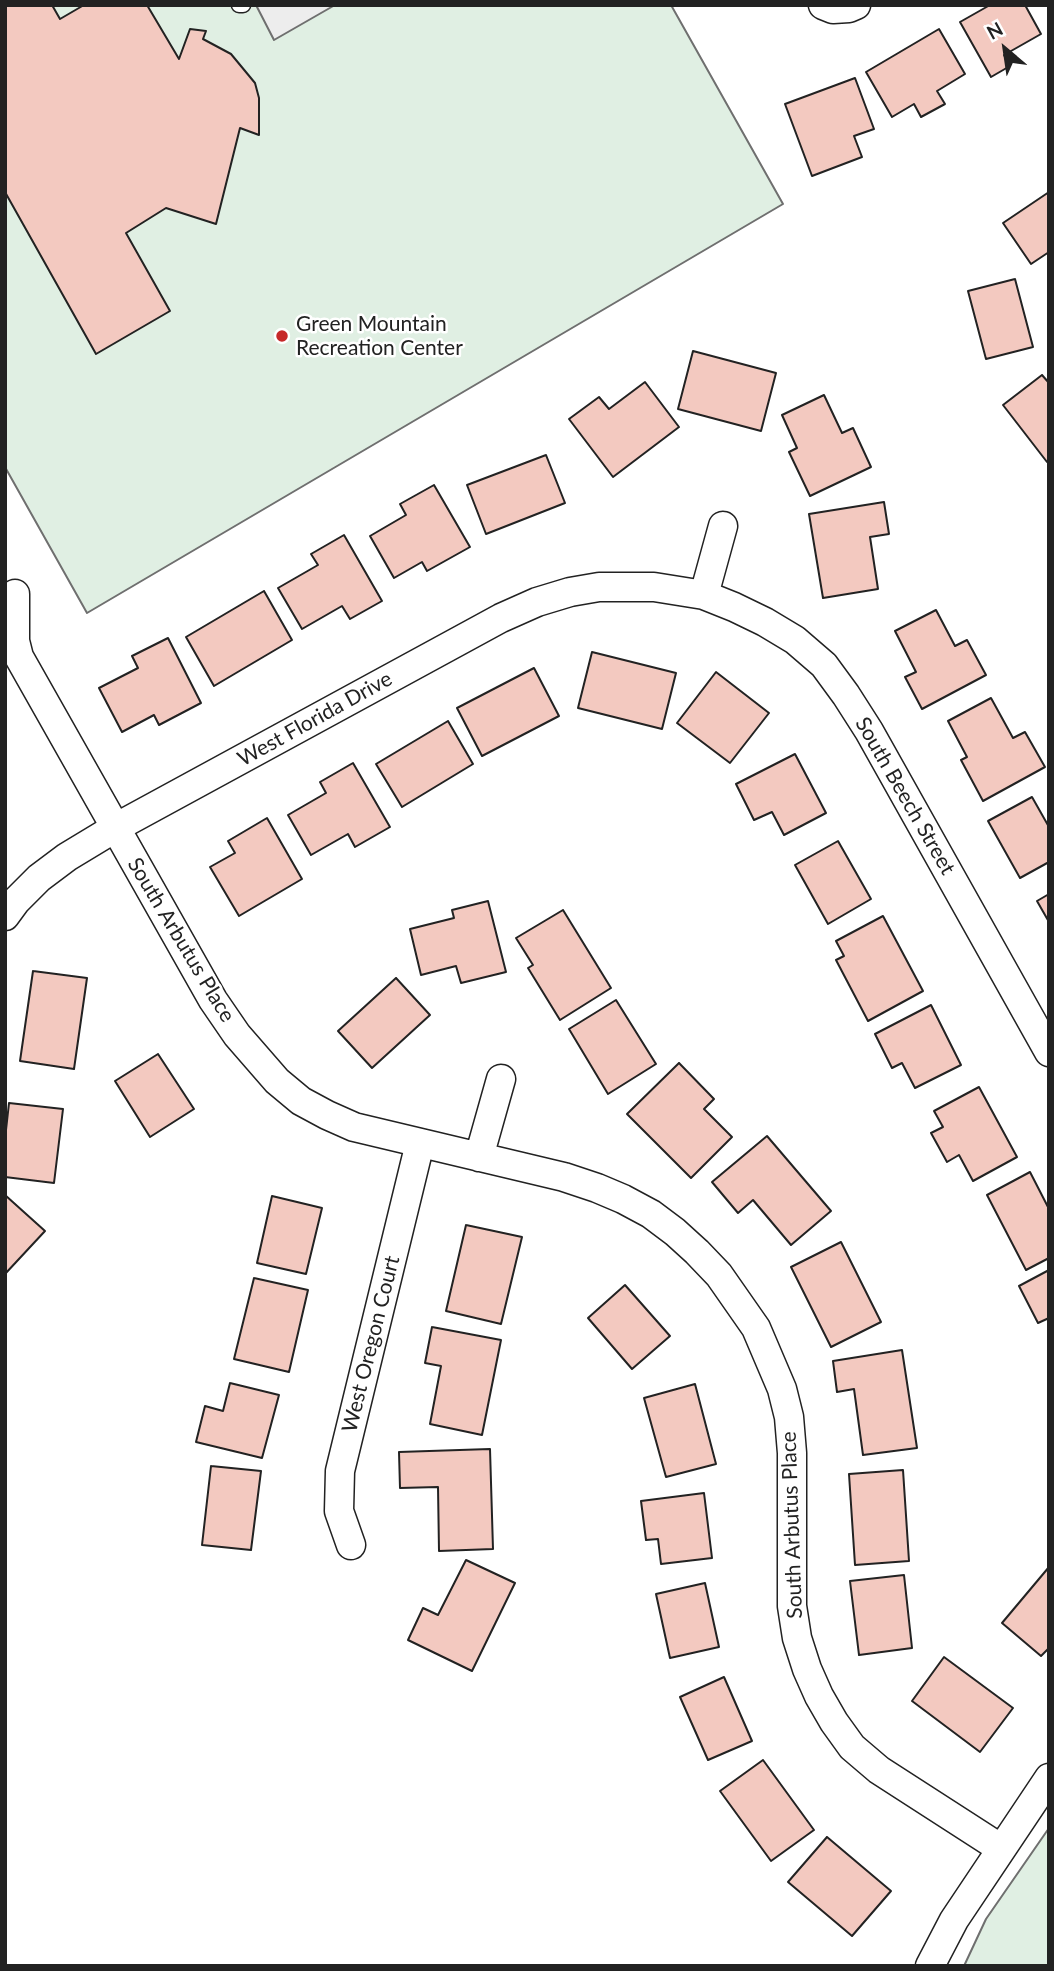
<!DOCTYPE html>
<html>
<head>
<meta charset="utf-8">
<style>
  body { margin:0 }
  #map { position:relative; width:1054px; height:1971px; overflow:hidden; background:#fff; font-family:Lato,sans-serif }
  canvas { display:block }
  .frame { position:absolute; inset:0; border:7px solid #222; pointer-events:none }
  .north { position:absolute; left:970px; top:14px; width:70px; height:70px; -webkit-text-stroke:5px #fff; paint-order:stroke; rotate:331deg; font-size:19px; font-weight:700; line-height:28px; text-align:center; color:#222 }
  .north::after { content:''; display:block; margin:auto; width:24px; height:32px; background:#222; clip-path:polygon(50% 0,100% 100%,50% 72%,0 100%) }
</style>
</head>
<body>
<div id="map">
<canvas width="1054" height="1971"></canvas>
<div class="frame"></div>
<div class="north">N</div>
</div>
<script>
const c = document.querySelector('canvas').getContext('2d');
c.lineJoin = 'round';
function fillPath(path, color) {
  c.fillStyle = color;
  c.fill(path, 'evenodd');
}
function poly(rows) {
  const path = new Path2D();
  for (const r of rows) {
    path.moveTo(r[0], r[1]);
    for (let i = 2; i < r.length; i += 2) path.lineTo(r[i], r[i + 1]);
  }
  return path;
}
function strokePath(path, color, width, dash) {
  c.strokeStyle = color;
  c.lineWidth = width;
  c.lineCap = dash ? 'butt' : 'round';
  c.setLineDash(dash || []);
  c.stroke(path);
}
function label(font, color, halo, rows, align = 'center') {
  c.font = font + ' Lato,sans-serif';
  c.lineWidth = 5;
  c.setLineDash([]);
  c.textBaseline = 'middle';
  c.strokeStyle = halo;
  c.fillStyle = color;
  for (const [text, x, y, turn = 0] of rows) {
    c.save();
    c.translate(x, y);
    c.rotate((+turn || 0) * Math.PI / 180);
    c.textAlign = isNaN(turn) ? turn : align;
    if (halo) c.strokeText(text, 0, 0);
    c.fillText(text, 0, 0);
    c.restore();
  }
}
const green = poly([
  [5,5,671,5,783,204,87,613,5,467,5,5],
  [1049,1828,1049,1966,964,1966,986,1919,1049,1828]
]);
fillPath(green, '#e0efe3');
strokePath(green, '#6f6f6f', 2);
const parking = poly([
  [256,5,335,5,274,40,256,5]
]);
fillPath(parking, '#ededed');
strokePath(parking, '#6f6f6f', 2);
const building = poly([
  [5,5,52,5,60,19,84,5,147,5,179,59,190,29,206,31,203,39,231,54,255,83,259,98,259,135,240,128,216,224,166,208,126,233,170,311,96,354,5,192,5,5],
  [990,5,1025,5,1041,34,1004,55,1010,66,991,77,960,22,990,5],
  [939,29,965,74,937,91,945,104,921,117,914,104,892,117,866,72,939,29],
  [855,78,874,129,854,136,862,157,812,176,785,104,855,78],
  [1049,192,1049,252,1031,264,1003,223,1049,192],
  [1015,279,1033,347,986,359,968,291,1015,279],
  [693,351,776,373,761,431,678,409,693,351],
  [1042,375,1049,383,1049,461,1047,462,1003,405,1042,375],
  [645,382,679,427,613,477,569,419,599,397,609,409,645,382],
  [824,395,842,433,853,428,871,467,810,496,789,452,797,448,782,415,824,395],
  [546,455,565,503,486,534,467,485,546,455],
  [434,485,470,547,427,571,422,562,394,578,370,536,406,515,400,504,434,485],
  [884,502,889,534,870,537,878,589,823,598,809,514,884,502],
  [344,535,382,601,350,619,342,606,302,629,278,588,318,565,311,554,344,535],
  [264,591,292,640,214,686,186,637,264,591],
  [936,610,955,646,967,640,986,675,922,709,905,677,916,672,895,631,936,610],
  [168,638,201,703,159,725,154,715,122,732,99,688,138,668,132,656,168,638],
  [592,652,676,673,662,729,578,708,592,652],
  [534,668,559,716,482,756,457,708,534,668],
  [716,672,769,713,730,763,677,723,716,672],
  [991,698,1013,738,1025,732,1045,767,983,801,961,760,967,757,948,721,991,698],
  [448,721,473,764,402,807,376,764,448,721],
  [795,754,826,813,784,835,772,812,754,820,736,784,795,754],
  [353,763,390,827,355,847,348,834,311,855,288,815,326,793,320,782,353,763],
  [1032,797,1049,827,1049,862,1020,878,988,821,1032,797],
  [267,818,302,879,239,916,210,867,235,853,228,841,267,818],
  [838,841,871,899,828,924,795,865,838,841],
  [1049,894,1049,922,1037,901,1049,894],
  [488,901,506,972,461,983,456,966,421,975,410,929,454,918,452,910,488,901],
  [563,910,611,988,560,1020,528,968,533,965,516,938,563,910],
  [883,916,923,991,868,1021,836,960,844,956,836,941,883,916],
  [33,971,87,978,74,1069,20,1061,33,971],
  [396,978,430,1015,372,1068,338,1031,396,978],
  [616,1000,656,1064,608,1094,569,1029,616,1000],
  [931,1005,961,1065,915,1088,902,1063,892,1068,875,1034,931,1005],
  [158,1054,194,1109,150,1137,115,1081,158,1054],
  [679,1063,714,1099,704,1109,732,1137,691,1178,627,1114,679,1063],
  [979,1087,1017,1157,973,1181,959,1155,947,1162,931,1133,943,1127,934,1111,979,1087],
  [9,1103,63,1109,54,1183,5,1177,5,1139,9,1103],
  [767,1136,831,1211,791,1245,753,1200,738,1213,712,1182,767,1136],
  [1030,1172,1049,1209,1049,1258,1026,1270,987,1195,1030,1172],
  [5,1195,45,1231,5,1274,5,1195],
  [272,1196,322,1208,306,1274,257,1263,272,1196],
  [466,1225,522,1237,501,1324,446,1311,466,1225],
  [841,1242,881,1322,831,1347,791,1267,841,1242],
  [1049,1270,1049,1318,1038,1323,1019,1286,1049,1270],
  [254,1278,308,1290,289,1372,234,1359,254,1278],
  [625,1285,670,1336,632,1369,588,1318,625,1285],
  [432,1327,501,1340,482,1435,430,1424,441,1366,425,1363,432,1327],
  [902,1350,917,1448,863,1455,854,1389,837,1392,833,1361,902,1350],
  [230,1383,279,1395,262,1458,196,1442,205,1406,223,1411,230,1383],
  [695,1384,716,1464,666,1477,644,1398,695,1384],
  [490,1449,493,1549,439,1551,438,1487,400,1488,399,1452,490,1449],
  [211,1466,261,1471,251,1550,202,1545,211,1466],
  [903,1470,909,1561,855,1565,849,1474,903,1470],
  [704,1493,712,1558,661,1564,658,1539,646,1540,641,1501,704,1493],
  [466,1560,515,1583,472,1671,408,1640,423,1608,438,1615,466,1560],
  [1049,1567,1049,1648,1041,1656,1002,1623,1049,1567],
  [904,1575,912,1648,859,1655,850,1581,904,1575],
  [705,1583,719,1647,670,1658,656,1594,705,1583],
  [944,1657,1013,1708,980,1752,912,1701,944,1657],
  [724,1677,752,1741,708,1760,680,1697,724,1677],
  [763,1760,814,1830,771,1861,720,1791,763,1760],
  [827,1837,891,1891,852,1936,788,1882,827,1837]
]);
fillPath(building, '#f3c9c0');
strokePath(building, '#222', 2);
const service = poly([
  [239,5,243,5]
]);
const minor = poly([
  [823,5,833,9,849,8,856,5],
  [15,594,15,641,19,657,213,1000,237,1035,277,1081,301,1101,327,1115,354,1127,564,1177,597,1188,623,1199,651,1214,675,1232,697,1252,719,1275,756,1328,782,1389,789,1417,792,1453,792,1606,797,1638,807,1669,819,1696,834,1722,852,1747,879,1770,1000,1848],
  [704,595,723,526],
  [5,916,16,901,39,878,67,857,115,828,501,618,537,602,570,592,599,587,654,587,704,595,734,607,765,622,795,640,824,665,846,695,869,731,1049,1052],
  [479,1157,501,1079],
  [351,1545,339,1511,340,1471,420,1143],
  [930,1966,954,1920,1049,1778]
]);
strokePath(service, '#222', 17);
strokePath(minor, '#222', 31);
strokePath(service, '#fff', 14);
strokePath(minor, '#fff', 28);
for (const [x, y, r, color] of [
  [282,336,7,"#c62828"]
]) {
  const dot = new Path2D();
  dot.arc(x, y, r, 0, 2 * Math.PI);
  c.fillStyle = color;
  c.fill(dot);
  strokePath(dot, '#fff', 2.5);
}
label('21px', '#222', '#fff', [
  ["Green Mountain",296,324],
  ["Recreation Center",296,348]
], 'left');
label('21px', '#222', '#fff', [
  ["West Florida Drive",315,719,-29],
  ["South Beech Street",905,796,60],
  ["South Arbutus Place",181,940,59],
  ["West Oregon Court",371,1344,-76],
  ["South Arbutus Place",792,1525,-92]
]);
</script>
</body>
</html>
